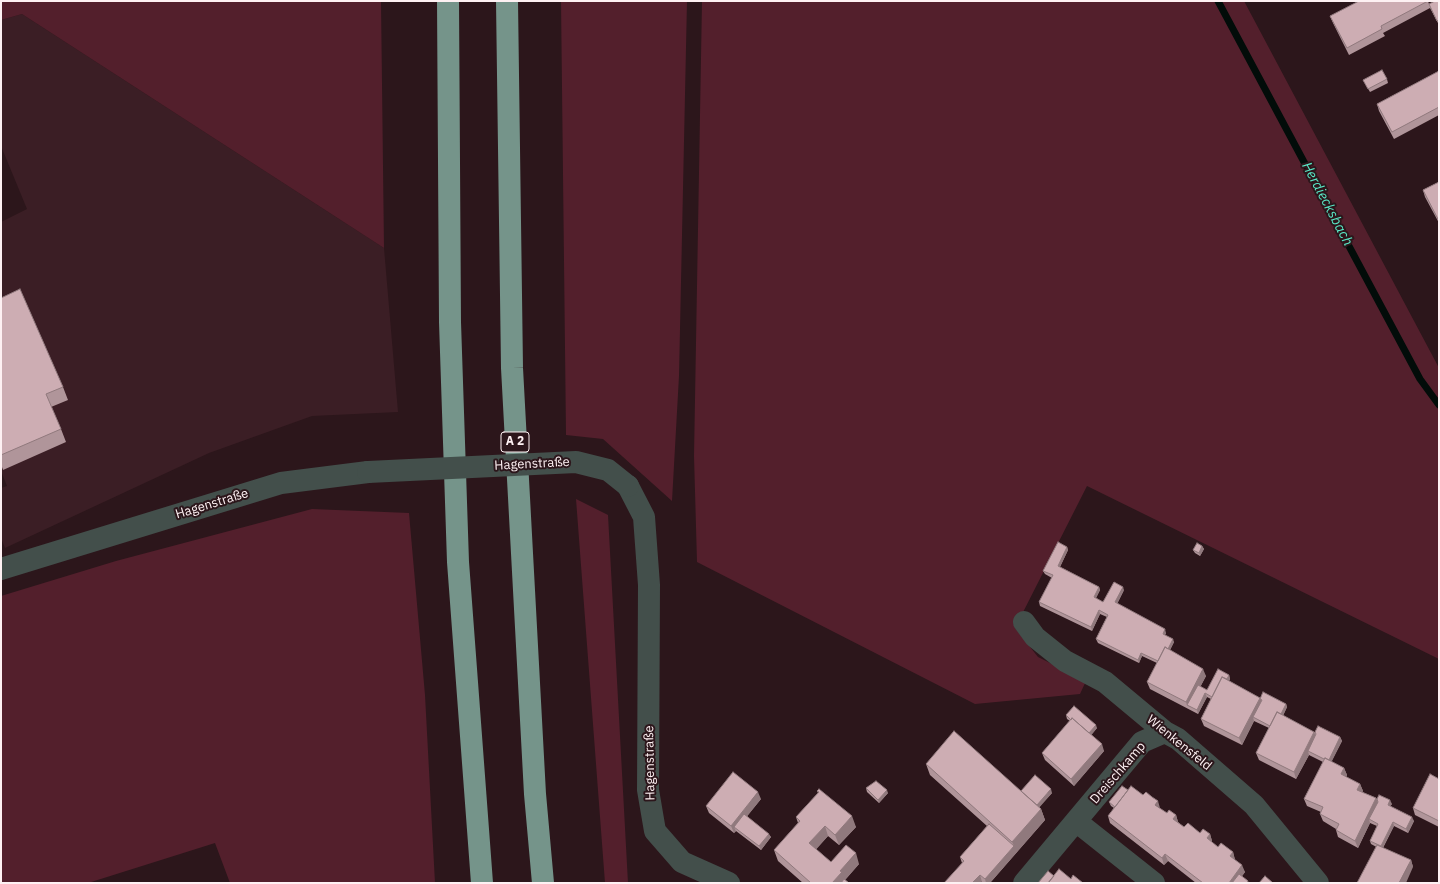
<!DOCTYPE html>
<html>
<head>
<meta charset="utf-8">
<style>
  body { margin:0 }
  #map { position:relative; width:1440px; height:884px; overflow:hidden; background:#2c161b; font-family:"IBM Plex Sans",sans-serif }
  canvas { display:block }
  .frame { position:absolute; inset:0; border:2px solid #fef1f3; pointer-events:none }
</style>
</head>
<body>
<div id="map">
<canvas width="1440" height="884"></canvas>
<div class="frame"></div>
</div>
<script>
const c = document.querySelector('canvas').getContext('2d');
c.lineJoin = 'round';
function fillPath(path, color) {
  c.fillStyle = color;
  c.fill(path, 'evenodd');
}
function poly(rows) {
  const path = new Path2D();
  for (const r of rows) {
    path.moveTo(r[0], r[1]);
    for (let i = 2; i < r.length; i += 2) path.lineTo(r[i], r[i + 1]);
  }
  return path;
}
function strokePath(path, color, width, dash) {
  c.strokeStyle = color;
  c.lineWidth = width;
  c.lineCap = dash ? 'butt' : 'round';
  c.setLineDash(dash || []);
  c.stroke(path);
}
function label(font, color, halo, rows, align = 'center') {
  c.font = font + ' "IBM Plex Sans",sans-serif';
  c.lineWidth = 4;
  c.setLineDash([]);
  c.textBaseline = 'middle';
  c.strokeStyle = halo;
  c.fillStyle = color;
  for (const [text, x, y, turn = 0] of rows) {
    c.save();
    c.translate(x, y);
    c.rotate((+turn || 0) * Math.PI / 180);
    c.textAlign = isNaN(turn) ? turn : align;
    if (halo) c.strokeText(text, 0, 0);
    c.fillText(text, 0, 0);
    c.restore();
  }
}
fillPath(poly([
  [22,14,384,248,398,412,312,416,209,453,5,548,1,538,1,488,7,486,1,471,1,222,27,209,1,146,1,20]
]), '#3b1e25');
fillPath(poly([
  [1,1,381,1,384,248,22,14,1,20],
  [561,1,687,1,679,376,672,501,603,439,566,435],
  [702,1,1244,1,1439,368,1439,659,1087,486,1015,628,1038,657,1086,681,1080,694,975,704,697,562,694,456],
  [576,499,608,515,628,883,605,883],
  [312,509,409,513,425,695,435,883,230,883,215,843,88,883,1,883,1,596,116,561]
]), '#531f2c');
strokePath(poly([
  [1218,1,1420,379,1439,405]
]), '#020c09', 7);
strokePath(poly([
  [628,486,644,517,649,585,648,790,655,831,682,862,729,883],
  [1,569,281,483,368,472],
  [1024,622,1035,637,1065,661,1105,682,1165,732,1178,739,1254,805,1318,883],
  [1077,822,1154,883],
  [1024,883,1142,742,1165,732]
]), '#434f4b', 22);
strokePath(poly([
  [448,1,450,322,458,562,482,883],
  [507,1,512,368,535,794,543,883]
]), '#75948a', 22);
strokePath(poly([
  [368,472,576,462,608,470,628,486]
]), '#434f4b', 22);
fillPath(poly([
  [1428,1,1429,4,1439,1,1439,25,1430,8,1383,33,1385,36,1349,55,1333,23,1330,16],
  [1439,71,1439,115,1394,139,1379,111,1377,104],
  [1387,79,1388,83,1370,92,1363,80],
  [1439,182,1439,223,1425,197,1423,190],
  [1,298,63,387,68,400,51,407,61,429,66,442,3,470,1,464],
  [1202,546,1204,549,1200,556,1195,553,1193,550],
  [1067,547,1068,550,1060,567,1099,587,1100,590,1096,598,1103,602,1124,590,1117,604,1166,633,1165,635,1174,642,1170,650,1206,676,1200,687,1207,690,1229,675,1230,679,1229,681,1260,698,1260,699,1286,704,1287,707,1283,716,1314,732,1340,737,1342,741,1331,762,1344,768,1347,775,1346,777,1360,784,1363,791,1362,792,1376,798,1377,799,1392,804,1390,806,1414,821,1408,833,1394,826,1383,848,1411,860,1413,867,1371,844,1370,841,1377,826,1370,823,1358,848,1338,837,1336,830,1336,829,1323,821,1320,814,1321,812,1307,806,1304,799,1323,762,1309,755,1296,779,1259,760,1256,753,1269,728,1254,721,1242,745,1204,726,1201,719,1211,699,1207,697,1198,714,1150,689,1147,682,1157,663,1142,656,1139,663,1098,643,1096,639,1107,617,1100,614,1092,631,1040,606,1039,602,1052,578,1045,574,1043,571],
  [1066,715,1097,728,1091,735,1104,751,1074,786,1045,760,1042,753,1070,721,1067,719],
  [926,764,1021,791,1052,793,1039,807,1041,809,1045,820,990,883,984,883,982,882,962,863,960,857,987,826,930,775],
  [1439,779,1439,827,1415,815,1413,808],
  [866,788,888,793,879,803,867,792],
  [819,789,856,827,839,845,828,836,816,849,831,862,859,864,845,880,849,883,803,883,778,861,774,850,798,823,796,817,818,793,817,791],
  [1128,790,1160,809,1167,813,1176,815,1178,822,1184,827,1200,833,1210,834,1212,841,1212,842,1218,847,1233,852,1235,860,1245,872,1242,876,1248,881,1249,883,1196,883,1168,861,1164,865,1110,823,1108,816,1114,808,1111,806,1109,802],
  [761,799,747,816,771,837,761,850,736,831,734,833,709,813,706,806]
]), '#b0959a');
fillPath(poly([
  [1202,546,1204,549,1200,556,1199,553],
  [1067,547,1068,550,1059,569,1058,566],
  [1099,587,1100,590,1095,600,1094,597],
  [1123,587,1124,590,1116,606,1115,602],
  [1099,610,1100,614,1092,631,1091,627],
  [1165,629,1166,633,1164,637,1163,634],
  [1173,639,1174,642,1162,666,1160,662],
  [1141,653,1142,656,1139,663,1138,660],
  [1203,669,1206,676,1190,707,1187,705,1186,702],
  [1229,675,1230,679,1227,685,1226,681],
  [1205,693,1207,697,1198,714,1197,710],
  [1260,698,1263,705,1253,717,1254,721,1242,745,1239,738],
  [1286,704,1287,707,1281,719,1280,715],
  [1096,725,1097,728,1089,738,1088,734],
  [1314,732,1317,739,1308,751,1309,755,1296,779,1294,772],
  [1340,737,1342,741,1330,765,1328,761],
  [1102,744,1104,751,1074,786,1071,779],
  [1344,768,1347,775,1344,781,1341,774],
  [1360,784,1363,791,1360,797,1357,790],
  [1051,789,1052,793,1038,809,1037,805],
  [887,790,888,793,879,803,878,800],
  [758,792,761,799,737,829,734,827,736,831,734,833,731,826],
  [1376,798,1379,805,1369,819,1370,823,1358,848,1355,841],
  [1390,800,1392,804,1389,808,1388,805],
  [1158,801,1160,808,1155,805],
  [1041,809,1045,820,990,883,986,883,985,879,1014,846,1012,842],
  [1176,815,1178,822,1176,826,1173,819],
  [852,816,856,827,839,845,835,835],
  [1412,817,1414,821,1408,833,1406,829],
  [1393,822,1394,826,1382,849,1381,846],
  [825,826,828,836,813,853,809,843],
  [769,834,771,837,761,850,759,846],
  [1210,834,1212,841,1209,845,1207,838],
  [1233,852,1235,860,1233,863,1230,856],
  [856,853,859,864,845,880,845,883,832,883,840,871],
  [1165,854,1168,861,1164,865,1162,858],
  [1411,860,1413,867,1406,883,1399,883],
  [1242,865,1245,872,1237,883,1229,883],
  [980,875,982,882,981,883,972,883]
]), '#90797d');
const building = poly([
  [1359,1,1428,1,1381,26,1382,29,1347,48,1330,16,1359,1],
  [1435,1,1439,1,1439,20,1437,21,1429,4,1435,1],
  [1382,70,1387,79,1368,89,1363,80,1382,70],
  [1439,71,1439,107,1392,132,1377,104,1439,71],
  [1439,182,1439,221,1423,190,1439,182],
  [20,289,63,387,46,394,61,429,1,455,1,298,20,289],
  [1058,542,1067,547,1058,566,1099,587,1094,597,1103,602,1114,582,1123,587,1115,602,1165,629,1163,634,1173,639,1168,649,1165,647,1158,661,1141,653,1138,660,1096,639,1108,615,1099,610,1091,627,1039,602,1053,575,1043,571,1058,542],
  [1197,543,1202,546,1199,553,1193,550,1197,543],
  [1165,647,1203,669,1186,702,1147,682,1165,647],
  [1218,669,1229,675,1227,679,1222,677,1212,697,1205,693,1197,710,1187,705,1198,685,1207,690,1218,669],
  [1222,677,1260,698,1239,738,1201,719,1222,677],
  [1263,692,1286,704,1281,714,1277,712,1270,726,1253,717,1262,700,1260,699,1263,692],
  [1074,706,1096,725,1089,733,1072,718,1071,720,1066,715,1074,706],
  [1277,712,1314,732,1294,772,1256,753,1277,712],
  [1072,718,1102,744,1071,779,1042,753,1072,718],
  [1318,726,1340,737,1329,760,1325,758,1324,759,1308,751,1316,734,1315,732,1318,726],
  [954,731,1041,809,1012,842,926,764,954,731],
  [1325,758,1344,768,1341,774,1360,784,1357,790,1376,798,1355,841,1336,830,1339,824,1320,814,1323,807,1304,799,1325,758],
  [733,772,758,792,731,826,706,806,733,772],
  [1430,774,1439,779,1439,821,1413,808,1430,774],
  [1035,775,1051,789,1037,805,1021,791,1035,775],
  [876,781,887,790,878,800,866,788,876,781],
  [1122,786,1128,790,1115,807,1109,802,1122,786],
  [1131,786,1143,795,1146,792,1152,797,1158,801,1155,805,1167,813,1169,810,1176,815,1173,819,1184,827,1188,823,1200,833,1203,829,1210,834,1207,838,1218,847,1221,843,1233,852,1230,856,1242,865,1229,883,1203,883,1165,854,1162,858,1108,816,1131,786],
  [819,789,852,816,835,835,825,826,809,843,831,862,846,845,856,853,840,871,842,872,832,883,811,883,774,850,800,821,796,817,819,792,817,791,819,789],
  [1379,795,1390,800,1388,805,1412,817,1406,829,1393,822,1381,846,1370,841,1378,824,1369,819,1378,802,1377,799,1379,795],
  [744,814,769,834,759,846,734,827,744,814],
  [989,824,1014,846,985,879,980,875,972,883,944,883,964,861,960,857,989,824],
  [1377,845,1411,860,1399,883,1357,883,1377,845],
  [1059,869,1071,879,1073,875,1083,883,1048,883,1059,869],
  [1048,871,1054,876,1048,883,1038,883,1048,871],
  [1239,874,1248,881,1246,883,1232,883,1239,874],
  [1265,876,1273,883,1259,883,1265,876],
  [844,879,849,883,841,883,844,879]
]);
fillPath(building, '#cdadb3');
strokePath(building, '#90797d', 1);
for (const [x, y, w] of [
  [515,442,28]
]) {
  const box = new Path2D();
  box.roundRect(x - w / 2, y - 10, w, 20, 3);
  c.fillStyle = '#2c161b';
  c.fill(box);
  strokePath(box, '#fef1f3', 1);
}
label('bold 12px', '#fef1f3', null, [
  ["A 2",515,442]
]);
label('13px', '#fef1f3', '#2c161b', [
  ["Hagenstraße",532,464,-3],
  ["Hagenstraße",212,504,-17],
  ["Wienkensfeld",1179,743,39],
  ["Hagenstraße",650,763,-91],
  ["Dreischkamp",1118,773,-49]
]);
label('italic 14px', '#59e8c6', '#2c161b', [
  ["Herdiecksbach",1327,204,62]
]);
</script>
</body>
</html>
